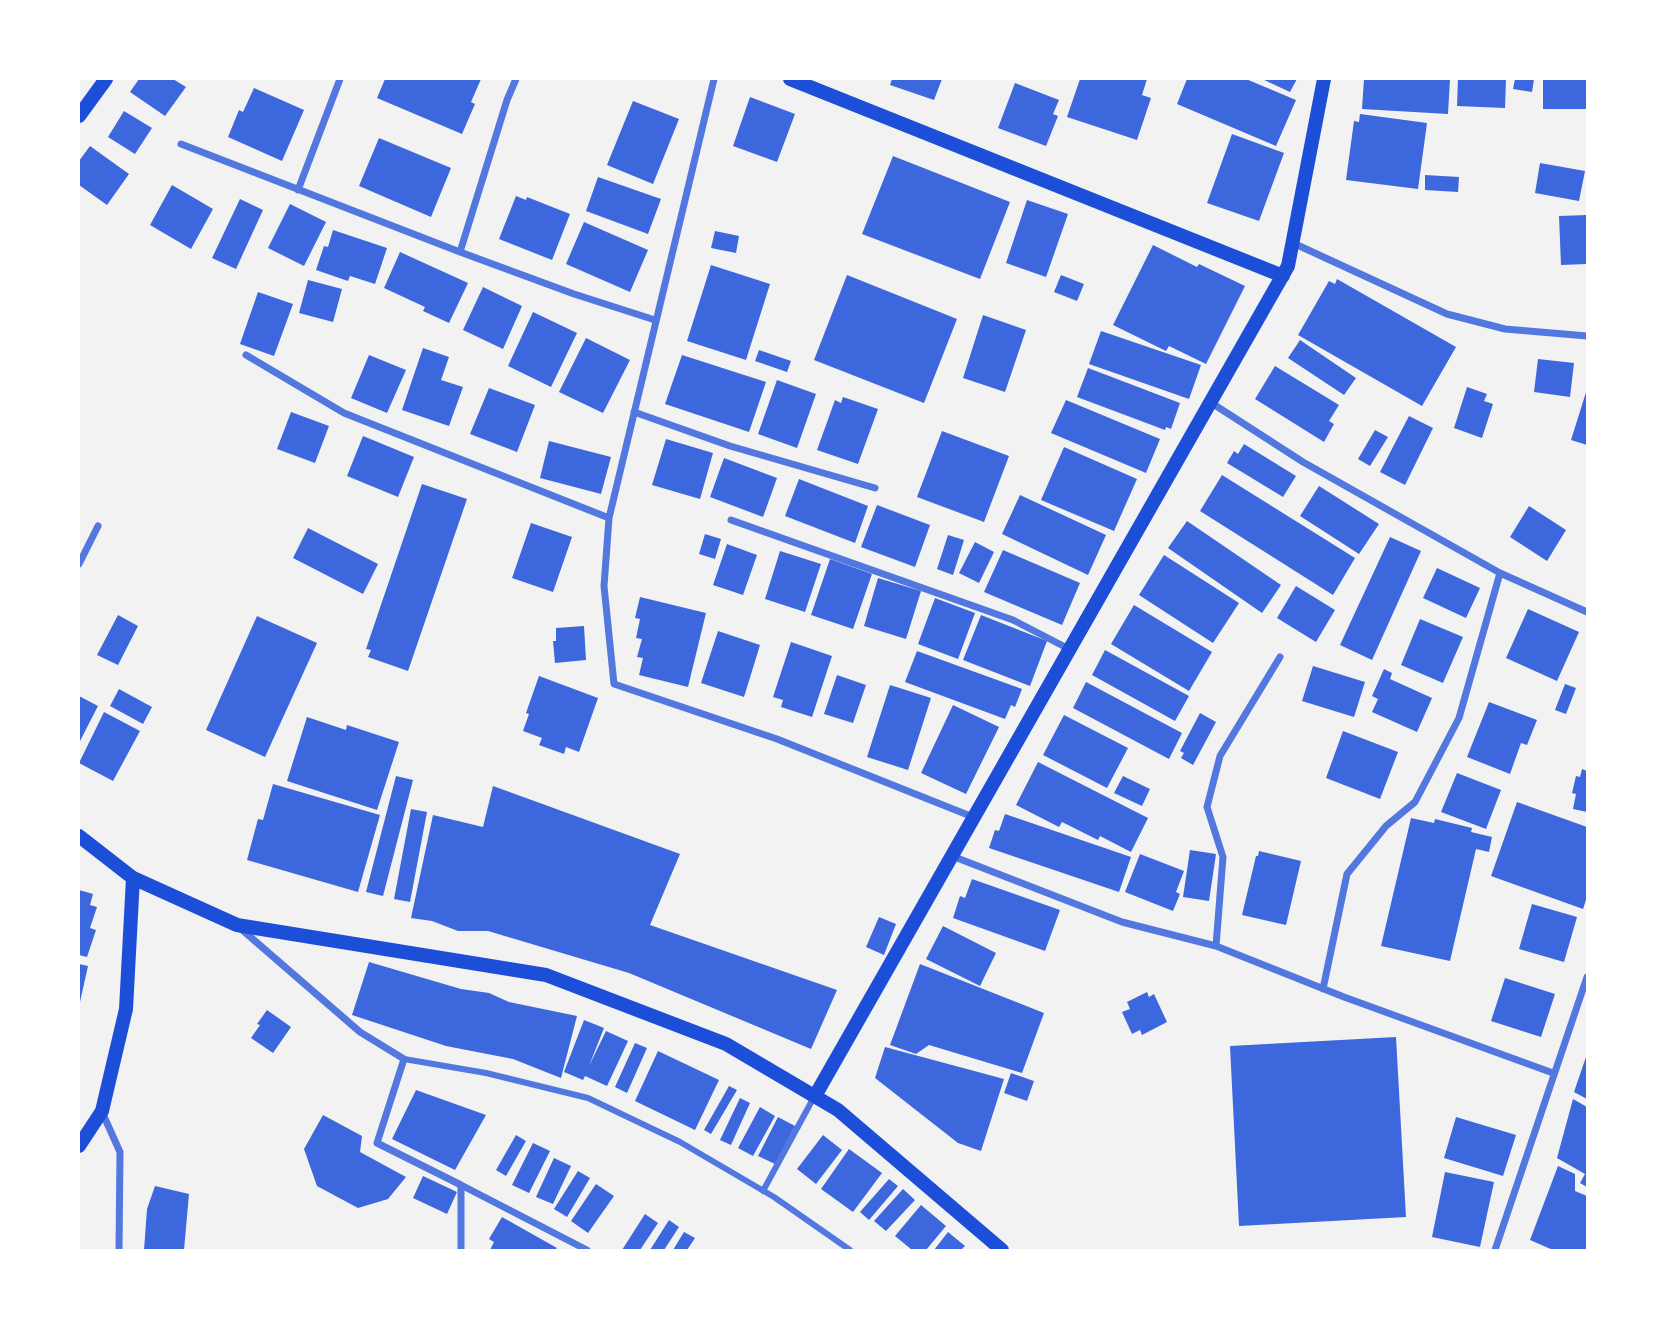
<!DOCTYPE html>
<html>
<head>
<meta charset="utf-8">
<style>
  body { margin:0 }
  #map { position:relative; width:1666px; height:1329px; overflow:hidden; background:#f2f2f2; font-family:Inter,sans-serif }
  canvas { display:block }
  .frame { position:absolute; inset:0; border:80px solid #fff; pointer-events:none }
</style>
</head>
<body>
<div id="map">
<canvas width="1666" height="1329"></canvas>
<div class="frame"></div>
</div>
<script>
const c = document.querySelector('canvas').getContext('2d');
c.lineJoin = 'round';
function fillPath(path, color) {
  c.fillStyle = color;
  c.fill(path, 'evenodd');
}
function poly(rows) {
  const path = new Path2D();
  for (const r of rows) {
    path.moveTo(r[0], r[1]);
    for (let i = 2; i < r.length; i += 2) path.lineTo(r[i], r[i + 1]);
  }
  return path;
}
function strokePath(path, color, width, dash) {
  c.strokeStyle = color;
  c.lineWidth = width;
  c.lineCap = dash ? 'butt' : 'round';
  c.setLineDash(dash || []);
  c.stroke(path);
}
fillPath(poly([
  [139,79,173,79,186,87,165,116,130,92],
  [385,79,481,79,471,102,475,104,462,134,377,98],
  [892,79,942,79,934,100,890,85],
  [1080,79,1147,79,1142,95,1151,98,1137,140,1067,117],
  [1187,79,1246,79,1296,100,1276,146,1177,104],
  [1262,79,1297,79,1290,92],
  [1364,79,1450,79,1448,114,1362,109],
  [1458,79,1506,79,1505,108,1457,106],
  [1515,79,1534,79,1532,92,1513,89],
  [1543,79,1587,79,1587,109,1543,109],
  [1015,83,1059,100,1053,114,1058,116,1046,146,998,128],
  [254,88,304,110,282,161,228,137,239,110,243,112],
  [750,97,795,114,777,162,733,146],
  [633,101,679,119,653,184,607,165],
  [124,111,152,128,135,154,108,137],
  [1360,114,1427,123,1418,189,1346,180,1354,121,1359,122],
  [1232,134,1284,153,1259,221,1207,203],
  [379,138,451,168,431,217,359,186],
  [90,146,129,174,107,205,79,185,79,161],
  [893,156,1010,202,980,279,862,234],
  [1540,163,1585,171,1579,201,1535,193],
  [1425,175,1459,177,1458,192,1425,190],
  [598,177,661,199,648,234,586,211],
  [172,185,213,209,191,249,150,225],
  [516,196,526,200,527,197,570,214,552,260,499,239],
  [240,199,263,210,236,269,212,258],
  [1027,200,1068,214,1046,277,1006,263],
  [290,204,326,222,304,266,268,248],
  [1587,215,1587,264,1561,265,1559,216],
  [584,222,648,250,630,292,566,264],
  [333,230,387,248,375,284,350,276,348,281,316,270,324,246,328,247],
  [715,231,739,236,736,253,711,248],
  [1153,245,1197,267,1199,264,1245,286,1206,364,1169,346,1166,351,1113,325],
  [400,252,468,283,449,323,423,311,425,307,384,288],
  [711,265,770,284,746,360,687,341],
  [847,275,957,319,924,403,814,360],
  [1061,275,1084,284,1077,301,1054,292],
  [1337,279,1456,347,1422,406,1298,335,1329,281,1335,284],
  [308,280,342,289,333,322,299,313],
  [483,287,522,306,503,349,463,330],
  [258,292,293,304,274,356,240,344],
  [533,312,577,333,551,387,508,366],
  [983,315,1026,330,1005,392,963,378],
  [1101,331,1201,365,1189,399,1089,364],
  [586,338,630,360,603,413,559,392],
  [1300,340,1356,378,1344,395,1288,358],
  [423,348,449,357,441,380,463,387,449,426,402,410],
  [759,350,791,361,787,372,755,361],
  [369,355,406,370,387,413,351,398],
  [682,355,766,382,749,432,665,404],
  [1538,359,1574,363,1570,397,1534,392],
  [1275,366,1339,405,1329,421,1334,424,1324,442,1255,399],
  [1088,368,1180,403,1171,429,1166,427,1165,430,1077,397],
  [777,380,816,394,797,448,758,434],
  [1467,387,1487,394,1484,401,1493,404,1482,438,1454,428],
  [489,388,535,405,517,452,470,434],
  [1587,389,1587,445,1571,440],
  [843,397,878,409,858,464,817,450,835,400,841,403],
  [1066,400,1160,439,1146,473,1051,433],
  [291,412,329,426,315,463,277,449],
  [1409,416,1433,428,1405,485,1380,472],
  [1375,430,1388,437,1370,466,1358,459],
  [942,431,1009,456,984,522,917,497],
  [363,436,414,457,398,497,347,476],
  [666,439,713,453,700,499,652,485],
  [549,441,611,457,601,494,540,478],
  [1244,444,1296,476,1283,497,1227,463,1234,451,1238,454],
  [1064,447,1137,479,1114,531,1041,500],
  [724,458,777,478,763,517,710,497],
  [1222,475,1355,558,1333,595,1200,511],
  [799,479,868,506,855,543,785,516],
  [422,484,467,499,408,671,368,657,371,650,366,649],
  [1319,486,1379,524,1359,554,1300,516],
  [1020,495,1106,535,1088,575,1002,534],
  [877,505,930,525,915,567,861,547],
  [1529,506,1566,530,1547,561,1510,537],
  [1187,521,1281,585,1262,613,1168,548],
  [531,523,572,537,553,592,512,578],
  [308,528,378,564,363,594,293,558],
  [705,534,721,539,715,559,699,554],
  [948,535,964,540,953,575,937,569],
  [1390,537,1421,551,1372,660,1340,645],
  [975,542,994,552,979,583,959,573],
  [727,544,757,555,743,595,713,585],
  [1003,550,1080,583,1062,625,984,592],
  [780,551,821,564,805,612,765,599],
  [1164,555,1239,603,1213,643,1139,595],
  [830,559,872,574,853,629,811,615],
  [1437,568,1480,588,1466,618,1423,598],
  [878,578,921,591,906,639,864,626],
  [1296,586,1335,610,1316,642,1277,618],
  [640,597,706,613,688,687,639,675,643,658,637,657,642,639,636,638,640,619,635,618],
  [935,598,975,613,958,659,918,644],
  [1134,605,1212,652,1189,691,1111,644],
  [1528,609,1579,632,1557,681,1506,658],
  [118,615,138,626,118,665,97,655],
  [981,615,1047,641,1030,686,963,660],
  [257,616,317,643,265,757,206,730],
  [1420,619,1463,637,1443,683,1401,665],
  [584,626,586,660,555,663,553,641,556,641,556,628],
  [718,631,760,645,744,697,701,683],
  [791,642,832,656,812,717,781,707,783,700,773,697],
  [1105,650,1189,696,1175,721,1092,675],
  [917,651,1022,689,1015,707,1011,705,1005,719,905,682],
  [1313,666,1365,682,1354,717,1302,701],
  [1384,669,1392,673,1390,679,1432,698,1417,732,1372,712,1378,699,1372,696],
  [837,675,866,685,853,723,824,714],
  [539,676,598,698,579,752,566,747,564,754,539,745,542,738,523,731,529,714,526,713],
  [1086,682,1182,733,1169,759,1073,708],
  [1565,684,1576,688,1566,714,1555,710],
  [890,685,931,698,908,770,867,757],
  [119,689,152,707,143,724,110,706],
  [79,696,98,706,79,743],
  [1489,702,1537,720,1527,745,1521,743,1510,774,1467,757],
  [953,705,999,727,966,794,921,773],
  [104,712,140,731,113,781,79,763],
  [1200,713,1216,722,1193,765,1181,758,1184,753,1180,751],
  [1064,715,1128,748,1107,788,1043,755],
  [307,717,346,730,347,725,399,742,377,810,287,781],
  [1343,731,1398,752,1380,799,1326,778],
  [1038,762,1148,818,1131,852,1100,836,1098,840,1062,822,1059,827,1016,805],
  [1582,769,1587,771,1587,812,1573,809,1576,794,1572,793,1576,776,1580,777],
  [1457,773,1501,790,1486,829,1441,812],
  [396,776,413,780,383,896,366,892],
  [1123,776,1150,789,1142,806,1114,793],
  [273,784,380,815,358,892,247,860,258,819,263,820],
  [493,786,680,854,650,925,837,990,811,1049,629,973,488,931,458,931,432,921,411,918,433,815,483,827],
  [1517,802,1587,827,1587,897,1583,909,1491,876],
  [411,809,427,812,410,902,394,899],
  [1005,814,1131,857,1119,892,989,848,995,830,999,831],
  [1411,818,1434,823,1435,819,1472,828,1471,832,1492,837,1489,852,1476,849,1450,961,1381,946],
  [1190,850,1216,854,1209,901,1183,897],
  [1259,851,1301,861,1286,925,1242,915,1256,856,1258,856],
  [1140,854,1184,871,1176,892,1180,894,1173,911,1125,892],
  [972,879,1060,910,1045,951,953,918,960,896,965,898],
  [79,890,93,894,90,905,97,907,90,928,96,930,87,957,79,955],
  [1532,904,1577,917,1564,962,1519,949],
  [879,917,896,924,884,955,866,947],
  [943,926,996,953,980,986,926,959],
  [369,962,461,989,489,993,509,1002,577,1016,561,1078,513,1059,446,1046,352,1015],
  [79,964,88,966,80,1002,79,1001],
  [920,964,1044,1013,1022,1073,929,1045,916,1054,890,1045],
  [1505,978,1555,994,1541,1037,1491,1021],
  [1147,992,1149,997,1154,994,1167,1022,1142,1035,1140,1030,1132,1034,1122,1012,1130,1009,1127,1002],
  [267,1010,291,1027,273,1053,251,1038,260,1025,257,1024],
  [584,1020,604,1028,589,1066,606,1031,628,1041,607,1086,585,1076,583,1080,564,1072],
  [1396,1037,1406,1217,1239,1226,1230,1046],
  [635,1043,647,1048,627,1093,615,1087],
  [885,1047,1004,1079,981,1151,958,1143,875,1078],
  [658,1051,719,1080,695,1130,635,1101],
  [1587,1054,1587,1099,1574,1092],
  [1011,1073,1034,1081,1027,1101,1004,1093],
  [729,1086,737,1090,711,1134,704,1130],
  [416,1090,486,1115,455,1170,392,1139],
  [740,1098,750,1103,731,1145,720,1140],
  [1573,1099,1587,1107,1587,1187,1580,1183,1585,1174,1557,1158],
  [760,1107,775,1116,753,1156,738,1148],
  [323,1115,362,1136,360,1152,406,1177,388,1199,358,1208,317,1186,304,1149],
  [778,1117,795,1126,775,1164,758,1156],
  [1456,1117,1516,1135,1503,1176,1444,1158],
  [516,1135,526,1141,506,1176,496,1170],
  [823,1135,842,1150,816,1184,797,1169],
  [533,1143,550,1151,529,1193,512,1185],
  [849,1149,882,1173,853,1212,821,1189],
  [554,1158,571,1166,553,1204,536,1197],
  [1558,1166,1575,1174,1575,1191,1587,1196,1587,1250,1553,1250,1530,1240],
  [578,1171,590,1178,567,1217,554,1209],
  [1445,1172,1494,1182,1480,1247,1432,1237],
  [423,1176,457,1192,447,1214,413,1198],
  [889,1179,898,1186,869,1220,860,1212],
  [596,1184,614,1196,588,1233,571,1221],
  [155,1186,189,1194,184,1250,144,1250,147,1209],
  [903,1189,915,1200,886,1231,874,1221],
  [921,1205,946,1226,926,1250,912,1250,895,1236],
  [645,1214,658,1223,640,1250,622,1250],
  [502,1217,557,1248,555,1250,490,1250,494,1242,489,1239],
  [669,1220,679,1227,664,1250,650,1250],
  [684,1232,695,1238,687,1250,673,1250],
  [948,1232,965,1246,961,1250,934,1250]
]), '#3d67dc');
strokePath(poly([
  [404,1059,486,1073,588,1098,680,1142,774,1197,850,1250],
  [763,1191,814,1097]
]), '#5277de', 6);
strokePath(poly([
  [714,79,609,518,604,586,614,684,777,739,973,817],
  [181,144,460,252,574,294,655,320],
  [298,190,340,79],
  [1293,243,1447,314,1505,329,1587,336],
  [460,252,507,100,516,79],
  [246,355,344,413,609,518],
  [1210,402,1303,462,1500,573,1587,612],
  [634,412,730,446,875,488],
  [731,520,1013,620,1069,649],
  [79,564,98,526],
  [952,856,1122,922,1216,946,1344,997,1553,1073],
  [240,928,360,1032,404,1059,377,1143,461,1185,461,1250],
  [1216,946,1223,857,1207,807,1220,756,1280,657],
  [1323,989,1347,874,1386,826,1415,802,1459,718,1500,573],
  [102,1112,120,1152,119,1250],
  [461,1185,587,1250],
  [1495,1250,1587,977]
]), '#5277de', 7);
strokePath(poly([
  [790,79,1283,276],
  [79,116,106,79],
  [79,836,133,878,237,925,546,975,726,1044,838,1110,1002,1250],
  [815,1096,1288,266,1324,79],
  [79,1146,102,1111,126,1009,133,878]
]), '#1d4ed8', 14);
</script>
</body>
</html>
